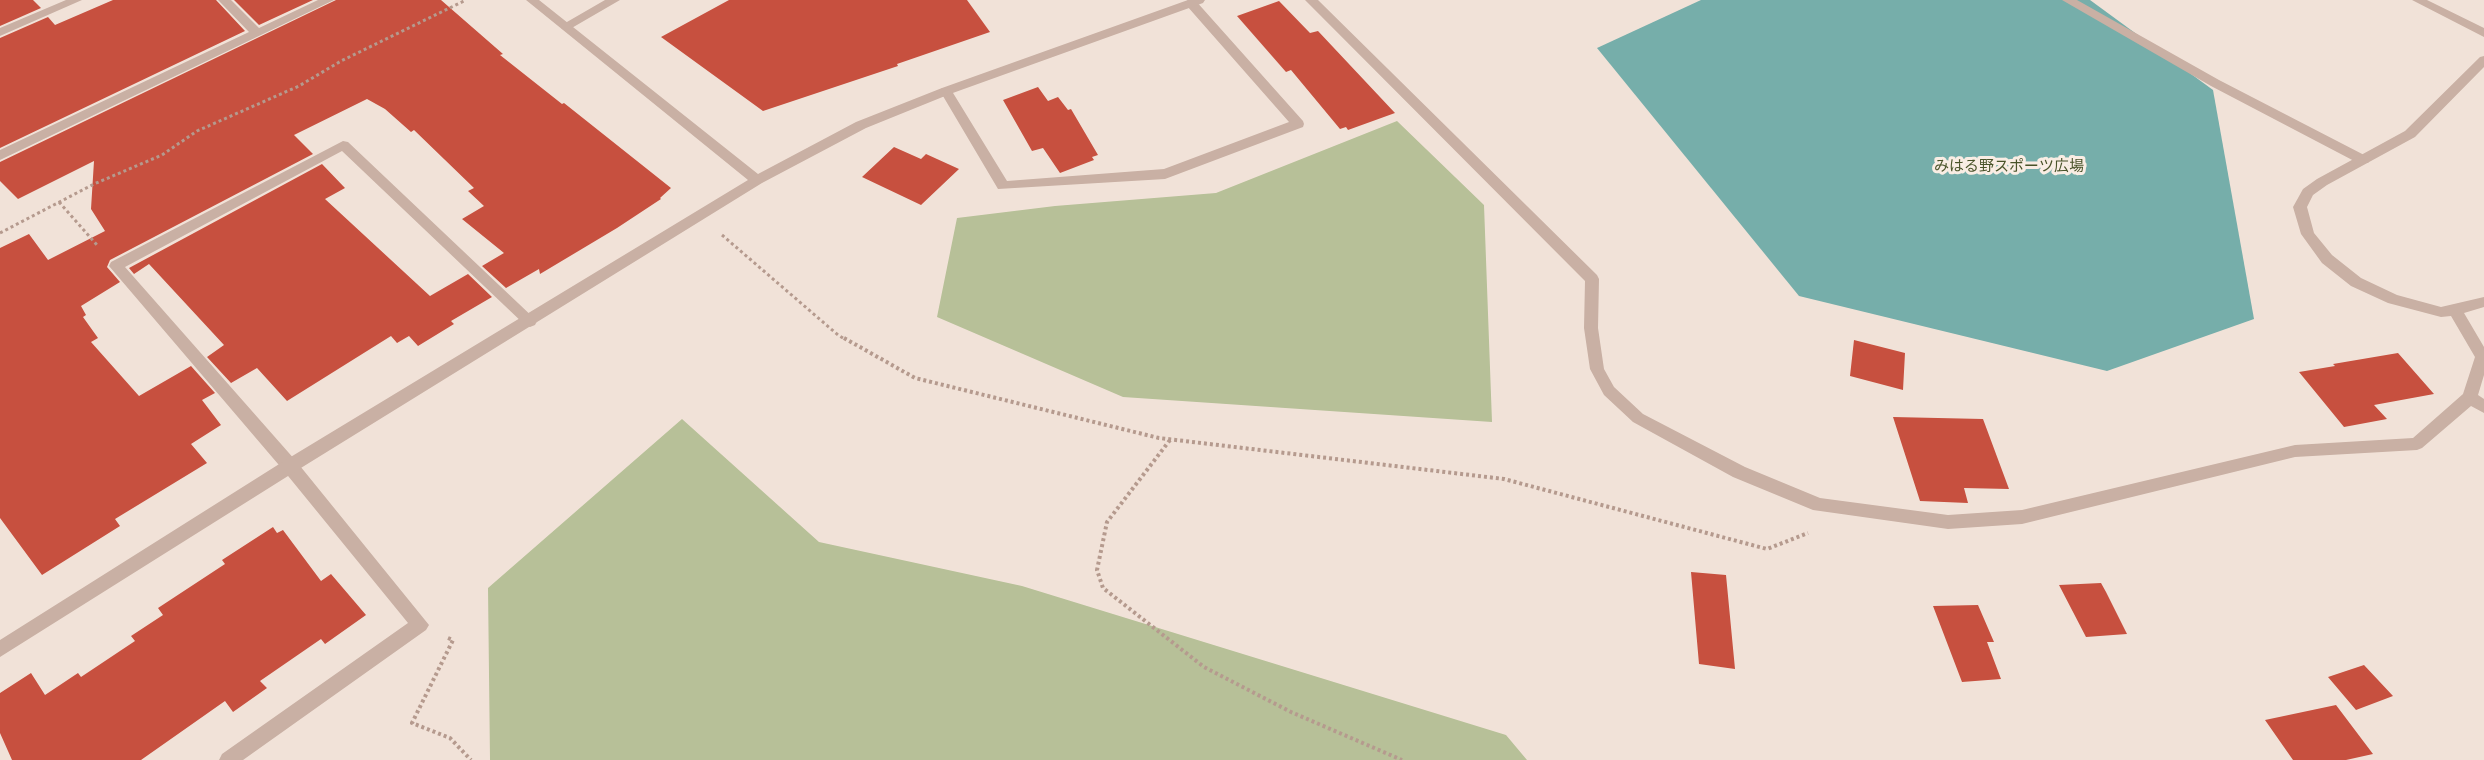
<!DOCTYPE html>
<html>
<head>
<meta charset="utf-8">
<style>
  body { margin:0 }
  canvas { display:block; background:#f1e2d8 }
</style>
</head>
<body>
<canvas width="2484" height="760"></canvas>
<script>
const c = document.querySelector('canvas').getContext('2d');
c.lineJoin = 'round';
function fillPath(path, color) {
  c.fillStyle = color;
  c.fill(path, 'evenodd');
}
function poly(rows) {
  const path = new Path2D();
  for (const r of rows) {
    path.moveTo(r[0], r[1]);
    for (let i = 2; i < r.length; i += 2) path.lineTo(r[i], r[i + 1]);
  }
  return path;
}
function strokePath(path, color, width, dash) {
  c.strokeStyle = color;
  c.lineWidth = width;
  c.lineCap = dash ? 'butt' : 'round';
  c.setLineDash(dash || []);
  c.stroke(path);
}
function label(font, color, halo, rows, align = 'center') {
  c.font = font + ' Mulish,"Noto Sans JP",sans-serif';
  c.lineWidth = 6;
  c.setLineDash([]);
  c.textBaseline = 'middle';
  c.strokeStyle = halo;
  c.fillStyle = color;
  for (const [text, x, y, turn = 0] of rows) {
    c.save();
    c.translate(x, y);
    c.rotate((+turn || 0) * Math.PI / 180);
    c.textAlign = isNaN(turn) ? turn : align;
    if (halo) c.strokeText(text, 0, 0);
    c.fillText(text, 0, 0);
    c.restore();
  }
}
fillPath(poly([
  [1397,121,1484,205,1492,422,1123,397,937,317,957,218,1055,206,1216,193],
  [682,419,819,542,1022,586,1506,735,1527,760,490,760,488,588]
]), '#b7c098');
fillPath(poly([
  [1701,0,2090,0,2213,90,2254,319,2107,371,1799,296,1597,48]
]), '#76aeaa');
fillPath(poly([
  [0,0,33,0,41,8,0,26],
  [113,0,216,0,245,31,0,148,0,38,48,17,55,25],
  [234,0,313,0,259,25],
  [336,0,441,0,503,54,500,55,562,104,564,103,671,188,660,198,661,199,617,228,540,274,539,269,506,288,482,266,504,253,462,219,484,206,468,191,474,188,414,130,411,132,385,109,367,99,294,135,313,154,110,260,107,267,120,282,81,306,86,315,83,317,98,338,91,342,139,396,191,366,215,393,202,400,221,425,191,444,207,463,115,519,120,526,42,575,0,518,0,248,29,234,48,260,105,231,91,209,94,161,18,199,0,181,0,162],
  [729,0,967,0,990,32,897,64,898,66,763,111,661,37],
  [1279,1,1310,33,1318,31,1395,113,1348,130,1346,127,1340,129,1291,70,1286,72,1237,16],
  [1038,87,1048,101,1058,97,1068,110,1071,109,1098,155,1092,157,1094,160,1060,173,1043,148,1032,151,1003,100],
  [894,147,921,159,926,154,959,169,921,205,862,177],
  [322,164,345,188,325,199,430,296,468,274,492,297,451,321,454,324,418,346,409,336,397,343,391,336,287,401,257,368,231,383,207,357,224,345,149,264,134,274,129,268],
  [1854,340,1905,353,1903,390,1850,376],
  [2398,353,2434,394,2374,405,2387,419,2344,427,2299,372,2335,366,2333,364],
  [1893,417,1983,419,2009,489,1964,488,1968,503,1920,501],
  [273,527,277,533,283,530,321,581,331,574,366,615,325,644,321,639,260,681,267,688,233,712,225,701,141,760,12,760,0,733,0,693,31,673,45,695,78,673,81,677,135,641,131,636,163,615,158,608,225,564,222,560],
  [1691,572,1726,575,1735,669,1699,664],
  [2101,583,2106,592,2127,634,2086,637,2059,585],
  [1978,605,1994,642,1987,642,2001,679,1962,682,1933,606],
  [2364,665,2393,696,2356,710,2328,677],
  [2336,705,2373,754,2346,760,2293,760,2265,720]
]), '#c7503f');
strokePath(poly([
  [59,202,97,245],
  [0,233,94,184,162,155,197,131,299,86,341,61,466,0],
  [722,235,838,335,846,340]
]), '#b59a8e', 3, [3, 3]);
strokePath(poly([
  [844,338,915,378,1159,438,1504,479,1767,549,1808,533],
  [1170,440,1107,522,1097,570,1103,588,1204,667,1291,712,1402,760],
  [448,638,453,640,412,723,450,738,471,760]
]), '#b59a8e', 4, [3, 3]);
fillPath(poly([
  [2062,0,2077,0,2219,80,2368,157,2370,160,2368,163,2358,163,2211,86,2062,0]
]), '#c9b0a4');
fillPath(poly([
  [66,0,82,0,0,36,0,28,66,0],
  [218,0,231,0,259,28,318,0,334,0,0,160,0,150,249,32,218,0],
  [605,0,620,0,570,29,562,29,560,26,605,0],
  [1188,0,1195,0,1303,121,1304,124,1303,127,1165,179,998,189,940,91,942,88,950,88,1007,181,1164,169,1289,122,1187,6,1185,3,1188,0],
  [1305,0,1318,0,1597,275,1599,279,1598,328,1604,369,1614,387,1643,414,1745,467,1820,498,1948,515,2022,510,2295,445,2413,438,2463,394,2475,357,2451,316,2441,317,2388,303,2351,286,2322,263,2301,234,2293,207,2303,189,2317,179,2405,131,2480,57,2484,56,2484,67,2415,137,2327,185,2313,195,2307,207,2314,233,2332,255,2361,278,2397,295,2441,307,2484,297,2484,307,2464,313,2484,347,2484,375,2478,395,2484,399,2484,413,2471,406,2422,448,2417,450,2295,457,2022,524,1948,529,1813,510,1733,477,1633,422,1604,395,1590,369,1584,328,1585,281,1305,0],
  [343,141,348,142,537,321,535,325,530,327,525,325,342,151,125,267,296,461,429,625,426,630,243,760,219,760,222,754,408,623,284,471,109,266,111,262,343,141]
]), '#c9b0a4');
fillPath(poly([
  [526,0,539,0,758,174,856,122,942,88,1188,0,1205,0,1203,3,950,94,866,128,762,183,296,471,0,657,0,640,284,461,748,180,526,0],
  [2412,0,2427,0,2484,28,2484,37,2412,0]
]), '#c9b0a4');
label('15px', '#495329', '#f9ede4', [
  ["みはる野スポーツ広場",2009,166]
]);
</script>
</body>
</html>
